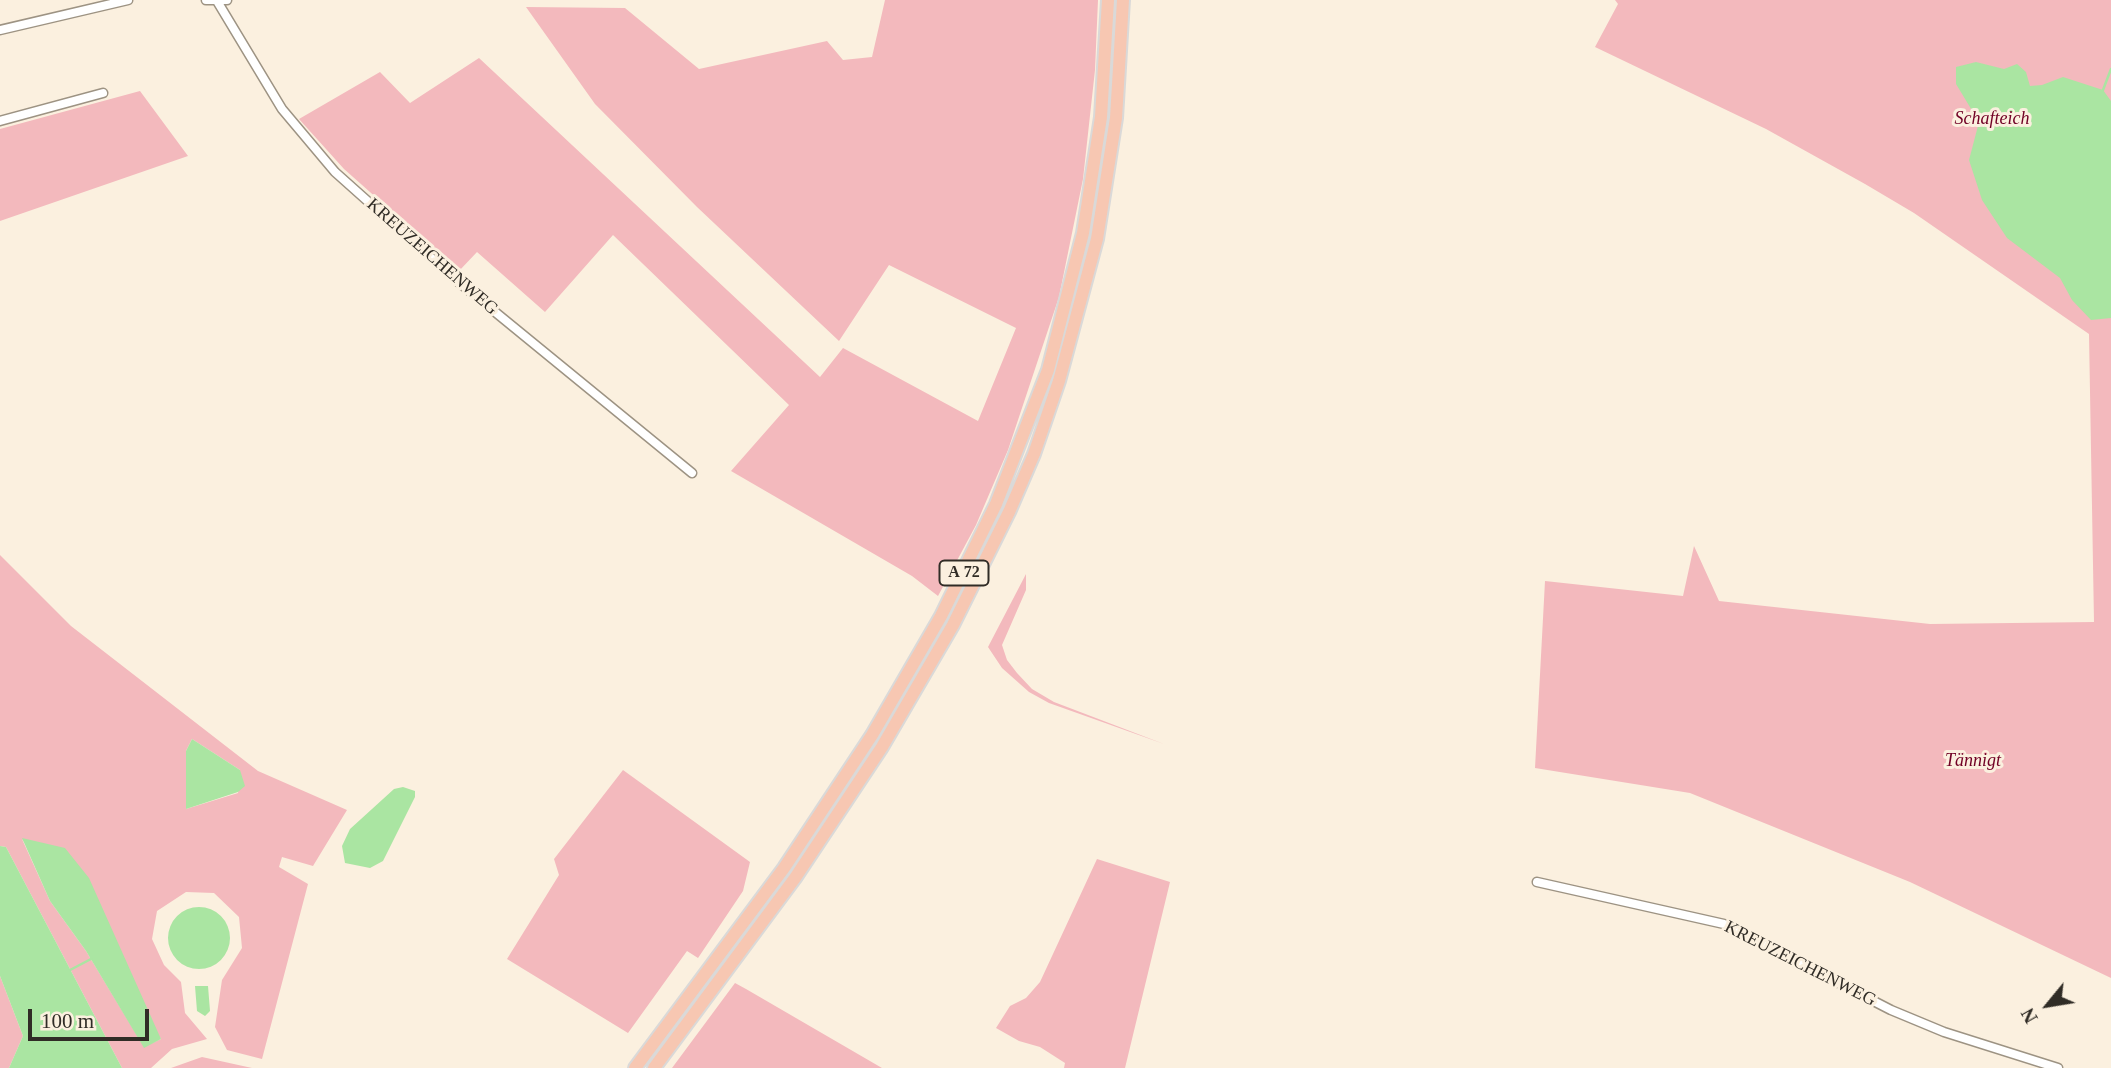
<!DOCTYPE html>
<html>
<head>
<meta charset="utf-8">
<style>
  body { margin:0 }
  #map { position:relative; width:2111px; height:1068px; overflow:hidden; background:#fbf0df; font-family:Georgia,serif }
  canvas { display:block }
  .north { position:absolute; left:2013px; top:970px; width:70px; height:70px; -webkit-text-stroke:5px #fbf0df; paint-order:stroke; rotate:240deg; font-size:19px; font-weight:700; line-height:28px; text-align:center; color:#302c26 }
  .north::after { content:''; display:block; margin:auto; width:24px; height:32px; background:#302c26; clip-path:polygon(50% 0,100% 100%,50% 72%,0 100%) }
  .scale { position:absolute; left:28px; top:1009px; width:121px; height:32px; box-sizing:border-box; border:4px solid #302c26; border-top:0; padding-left:9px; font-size:21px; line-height:24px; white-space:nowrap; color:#302c26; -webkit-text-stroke:5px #fbf0df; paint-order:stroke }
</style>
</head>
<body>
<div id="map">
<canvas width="2111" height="1068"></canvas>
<div class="north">N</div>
<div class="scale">100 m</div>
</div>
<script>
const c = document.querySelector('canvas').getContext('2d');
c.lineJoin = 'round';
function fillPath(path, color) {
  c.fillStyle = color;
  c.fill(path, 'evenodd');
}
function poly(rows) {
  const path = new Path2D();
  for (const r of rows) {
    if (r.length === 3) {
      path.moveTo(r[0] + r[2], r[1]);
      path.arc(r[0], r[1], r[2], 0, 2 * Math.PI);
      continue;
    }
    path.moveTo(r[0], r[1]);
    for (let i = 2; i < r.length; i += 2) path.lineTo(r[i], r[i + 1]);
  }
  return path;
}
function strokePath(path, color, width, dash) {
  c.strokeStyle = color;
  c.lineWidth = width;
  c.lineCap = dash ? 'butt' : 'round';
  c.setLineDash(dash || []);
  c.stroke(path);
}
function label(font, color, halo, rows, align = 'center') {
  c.font = font + ' Georgia,serif';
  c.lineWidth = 6;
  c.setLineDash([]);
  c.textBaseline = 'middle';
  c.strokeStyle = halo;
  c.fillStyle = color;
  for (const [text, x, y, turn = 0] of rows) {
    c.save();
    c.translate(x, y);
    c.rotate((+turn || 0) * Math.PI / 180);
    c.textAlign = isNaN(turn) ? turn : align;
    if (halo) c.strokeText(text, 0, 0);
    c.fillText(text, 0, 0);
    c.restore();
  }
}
fillPath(poly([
  [885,0,1098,0,1095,70,1083,179,1059,297,1008,450,976,525,938,596,912,576,731,471,789,405,613,235,545,312,477,252,459,271,344,169,299,119,380,72,410,103,479,58,820,377,843,348,978,421,1016,328,889,265,839,341,697,207,595,104,526,7,625,8,699,69,827,41,843,60,872,57],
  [1615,0,2111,0,2111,978,1910,882,1690,793,1535,768,1545,581,1683,596,1694,546,1719,601,1930,624,2094,622,2089,334,1914,213,1865,184,1766,129,1595,47,1618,4],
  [140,91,188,156,0,221,0,129],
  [0,555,71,626,258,771,347,810,313,866,282,857,279,867,308,884,262,1059,227,1050,215,1027,222,980,242,948,239,917,214,893,186,892,157,911,152,939,164,965,181,982,185,1013,207,1039,172,1049,151,1068,122,1068,6,847,0,846],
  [192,739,240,770,238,793,186,809,186,751],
  [22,839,161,1039,144,1047,86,951,50,901],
  [1026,574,1026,590,1002,645,1007,660,1017,673,1032,689,1054,702,1164,744,1049,703,1029,692,1002,668,988,647],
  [623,770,750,862,743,891,698,958,687,951,628,1033,507,959,559,875,554,859],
  [1097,859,1170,882,1125,1068,1064,1068,1065,1063,1040,1047,1019,1041,996,1028,1010,1006,1026,998,1040,982],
  [0,976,23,1036,9,1068,0,1068],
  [735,983,746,989,882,1068,672,1068],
  [202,1057,252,1068,171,1068]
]), '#f3b9bd');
fillPath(poly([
  [1976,62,2004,69,2017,64,2026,72,2030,86,2042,85,2063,77,2103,90,2111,101,2111,318,2091,320,2072,300,2060,278,2007,238,1982,200,1969,160,1979,122,1956,84,1956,67],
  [192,739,240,770,245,786,238,792,186,809,186,751],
  [403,787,415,791,415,797,383,861,370,868,345,863,342,846,350,829,394,789],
  [22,838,65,848,89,878,161,1039,144,1048,86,951,50,901],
  [0,846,6,847,122,1068,9,1068,23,1036,0,976],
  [199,938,31],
  [195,986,208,986,210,1011,205,1016,197,1011]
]), '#aae5a2');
strokePath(poly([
  [2103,90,2111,69],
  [70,970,91,959]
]), '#aae5a2', 2.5);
const minor = poly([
  [206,0,227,0],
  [217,1,282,109,335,172,456,280,692,473],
  [0,30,128,0],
  [0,121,103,93],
  [1537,882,1724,924,1891,1010,1944,1032,2058,1068]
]);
const highway = poly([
  [635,1068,784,868,872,735,941,616,996,504,1048,370,1083,233,1101,117,1108,0],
  [654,1068,795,878,882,747,953,625,1009,512,1034,454,1059,381,1097,239,1116,118,1123,0]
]);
strokePath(minor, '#9d9383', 11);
strokePath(highway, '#dad9d8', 16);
strokePath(minor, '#fff', 8);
strokePath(highway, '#f7c7b2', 12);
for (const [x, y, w] of [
  [964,573,49]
]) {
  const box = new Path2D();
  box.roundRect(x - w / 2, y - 12.5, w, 25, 5);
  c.fillStyle = '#fbf0df';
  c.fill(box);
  strokePath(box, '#302c26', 2);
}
label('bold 16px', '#302c26', null, [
  ["A 72",964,573]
]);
label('italic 18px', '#710125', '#fbf0df', [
  ["Schafteich",1992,119],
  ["Tännigt",1973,761]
]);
label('18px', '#302c26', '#fbf0df', [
  ["KREUZEICHENWEG",432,257,41],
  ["KREUZEICHENWEG",1800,964,27]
]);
</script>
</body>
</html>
